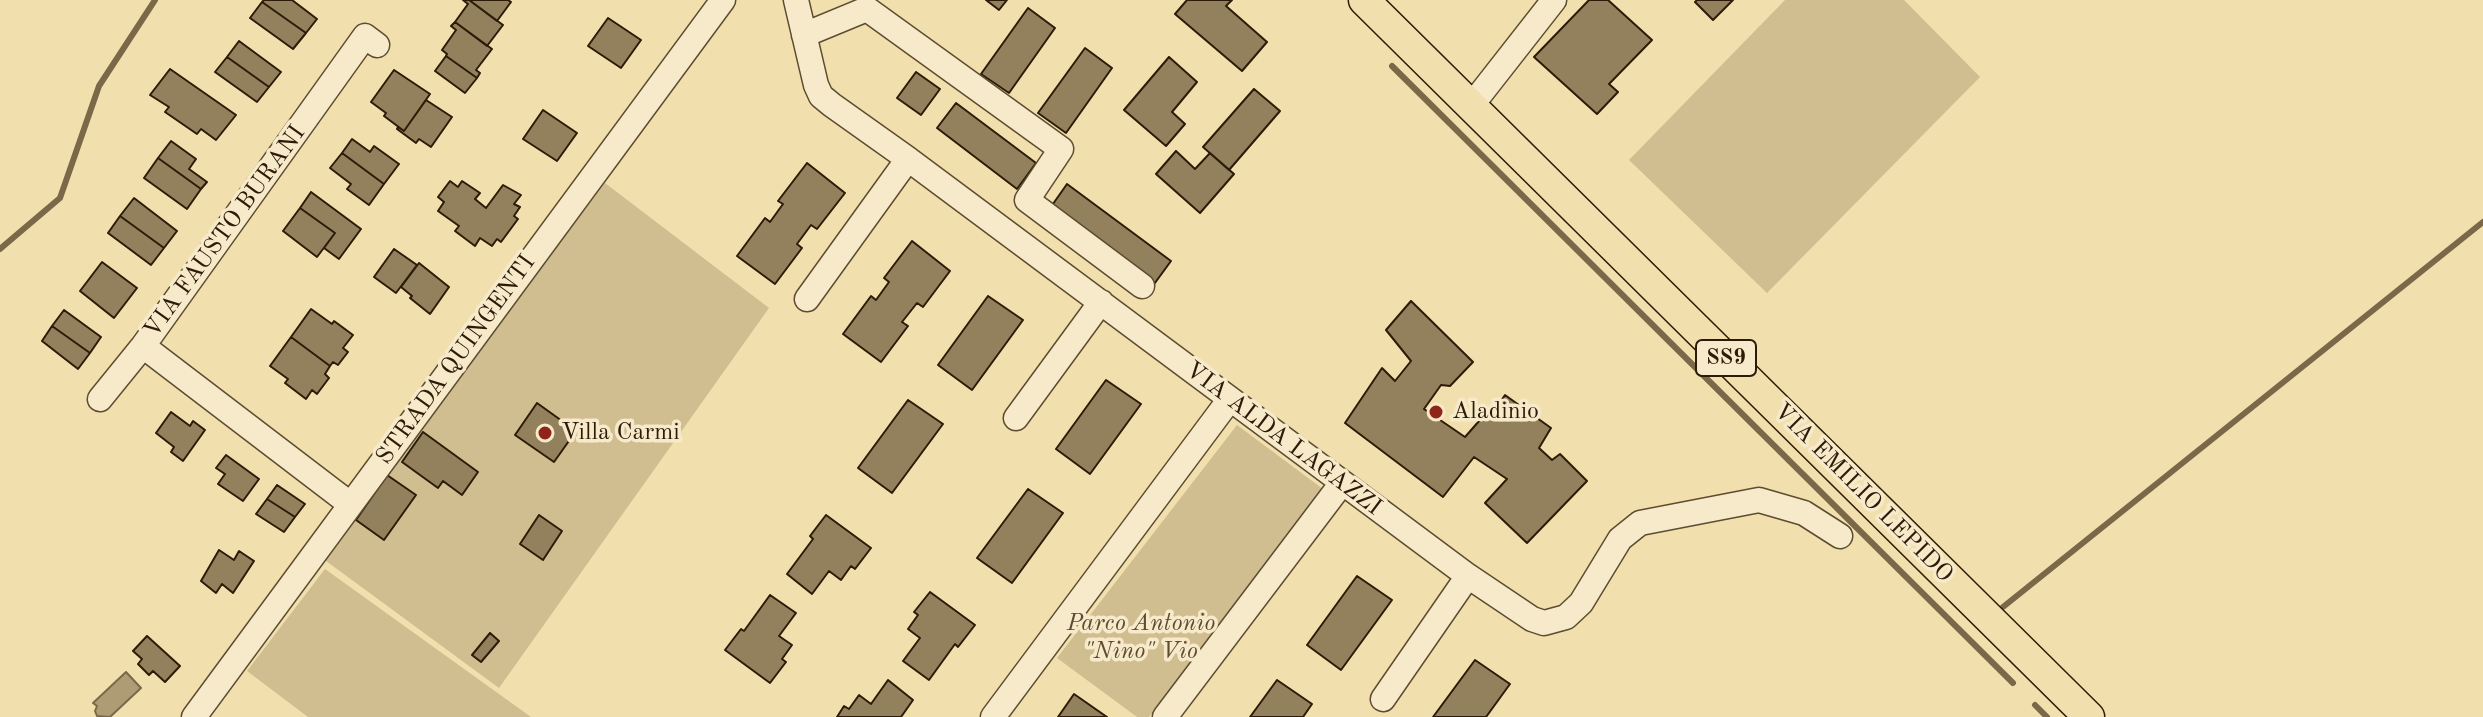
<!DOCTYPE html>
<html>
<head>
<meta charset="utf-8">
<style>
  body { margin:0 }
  canvas { display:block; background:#f1dfad }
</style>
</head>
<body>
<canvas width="2483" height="717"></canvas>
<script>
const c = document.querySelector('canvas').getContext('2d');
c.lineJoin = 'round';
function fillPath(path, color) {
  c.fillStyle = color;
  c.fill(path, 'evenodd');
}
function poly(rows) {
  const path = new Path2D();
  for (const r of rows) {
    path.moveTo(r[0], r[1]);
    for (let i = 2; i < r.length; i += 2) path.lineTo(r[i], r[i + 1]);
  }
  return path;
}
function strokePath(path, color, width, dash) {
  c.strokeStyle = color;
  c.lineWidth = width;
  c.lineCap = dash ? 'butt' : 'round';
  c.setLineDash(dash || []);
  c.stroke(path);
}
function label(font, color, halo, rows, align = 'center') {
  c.font = font + ' "Old Standard TT",serif';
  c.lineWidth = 7;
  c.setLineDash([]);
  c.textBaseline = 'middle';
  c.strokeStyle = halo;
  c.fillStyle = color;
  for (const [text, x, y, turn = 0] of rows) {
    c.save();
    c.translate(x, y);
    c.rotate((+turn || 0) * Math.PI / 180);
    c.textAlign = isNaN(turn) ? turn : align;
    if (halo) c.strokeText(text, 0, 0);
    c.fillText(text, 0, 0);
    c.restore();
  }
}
fillPath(poly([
  [1785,0,1904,0,1980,77,1767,293,1629,160],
  [605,183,769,308,499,688,322,558],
  [1237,425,1323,489,1149,717,1137,717,1057,658],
  [325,569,531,717,308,717,247,671]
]), '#d0be91');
const water = poly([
  [126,672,141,688,110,717,97,716,95,711,97,706,93,703,126,672]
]);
fillPath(water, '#ae9c75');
strokePath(water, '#7a6849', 2);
strokePath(poly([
  [1392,66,2013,683],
  [0,249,60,198,99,86,155,0],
  [2003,607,2483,222],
  [2035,705,2047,717]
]), '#7a6849', 6);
const building = poly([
  [264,0,292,0,317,19,306,33,262,2,264,0],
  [463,0,469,0,503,25,487,46,455,22,468,4,463,0],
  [469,0,508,0,511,2,497,21,469,0],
  [986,0,1007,0,999,10,986,0],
  [1187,0,1232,0,1226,6,1267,42,1242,71,1175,14,1187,0],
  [1589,0,1608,0,1652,40,1609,84,1618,92,1597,114,1534,57,1589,0],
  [1697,0,1733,0,1713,20,1695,2,1697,0],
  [262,2,306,33,293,49,250,18,262,2],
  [1028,8,1055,28,1009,93,981,74,1028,8],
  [608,18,641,40,621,68,588,46,608,18],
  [455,22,492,49,476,70,480,73,477,78,446,56,447,54,442,50,456,30,451,26,455,22],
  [239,41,281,72,269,87,227,57,239,41],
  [1085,48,1112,68,1066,133,1038,113,1085,48],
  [446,56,477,78,465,93,435,71,446,56],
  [227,57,269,87,257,102,215,72,227,57],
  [1169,57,1197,82,1172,112,1185,124,1166,146,1124,110,1169,57],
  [170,69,236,115,216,140,201,129,197,134,165,112,169,107,150,95,170,69],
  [394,70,430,94,404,131,384,116,386,113,371,102,394,70],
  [916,72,940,89,921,115,897,98,916,72],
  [1254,89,1280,111,1229,170,1203,147,1254,89],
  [426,100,452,117,431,147,419,139,416,143,397,129,398,127,404,131,426,100],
  [956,103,1036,163,1017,189,937,128,956,103],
  [543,110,577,133,557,161,523,139,543,110],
  [352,139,370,152,374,146,399,164,384,184,342,153,352,139],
  [171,141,196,159,189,169,207,182,201,189,158,158,171,141],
  [1176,151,1195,169,1210,153,1234,174,1200,213,1156,174,1176,151],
  [342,153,384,184,369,205,347,189,351,184,330,168,342,153],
  [158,158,201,189,187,209,144,178,158,158],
  [807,163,845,193,817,229,811,225,797,244,802,248,775,284,737,256,765,218,770,222,783,204,778,201,807,163],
  [450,181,458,187,462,181,480,193,475,199,486,208,503,185,521,195,514,204,520,207,514,216,518,219,501,242,497,239,492,246,480,238,475,246,455,231,459,226,438,211,444,202,438,197,450,181],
  [1067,184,1171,261,1152,287,1048,211,1067,184],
  [311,192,361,229,339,259,324,248,335,233,300,208,311,192],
  [134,198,177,231,164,248,120,216,134,198],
  [300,208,335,233,317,257,283,231,300,208],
  [120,216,164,248,151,265,108,233,120,216],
  [912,241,950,271,923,307,917,303,902,322,908,326,881,362,843,334,871,296,876,300,889,282,884,278,912,241],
  [394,249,417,265,396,293,374,277,394,249],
  [102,262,137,288,114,318,80,291,102,262],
  [419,263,449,287,430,314,410,298,412,296,401,287,419,263],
  [988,296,1023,320,972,390,938,365,988,296],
  [1411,301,1473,362,1450,386,1441,385,1424,409,1465,437,1487,412,1492,414,1505,395,1551,428,1539,448,1552,460,1560,454,1587,481,1527,543,1485,503,1507,479,1474,457,1443,497,1345,423,1382,368,1395,381,1411,361,1386,330,1411,301],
  [311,309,332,324,334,321,353,335,343,348,348,352,338,365,333,362,330,366,291,337,311,309],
  [64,310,101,337,90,353,52,326,64,310],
  [52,326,90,353,78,369,42,341,52,326],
  [291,337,330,366,325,374,329,378,317,394,312,390,306,399,285,383,288,379,270,366,291,337],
  [1106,380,1141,404,1090,474,1056,449,1106,380],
  [908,400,943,424,892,493,858,468,908,400],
  [537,403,576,431,554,462,515,435,537,403],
  [171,412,190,426,193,421,205,430,183,461,171,452,174,447,156,433,171,412],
  [423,432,478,472,462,495,443,481,438,488,402,462,423,432],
  [226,455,259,479,243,501,218,484,225,474,216,468,226,455],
  [387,475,416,495,384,540,356,520,387,475],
  [277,485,305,504,295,517,267,499,277,485],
  [1028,489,1063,513,1012,583,977,558,1028,489],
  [267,499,295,517,284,532,256,514,267,499],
  [539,515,562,531,543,560,520,544,539,515],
  [826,515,871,548,855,569,851,566,841,580,829,571,812,594,787,574,813,539,810,536,826,515],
  [219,550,234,560,239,551,254,561,233,593,222,584,216,593,201,581,219,550],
  [1357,576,1392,600,1341,670,1307,645,1357,576],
  [930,592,975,625,958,647,955,644,929,680,903,661,920,638,908,629,918,615,914,612,930,592],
  [770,595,796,613,779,636,792,645,782,659,786,662,770,683,725,650,741,629,744,631,770,595],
  [490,633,499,641,481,662,472,655,490,633],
  [147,636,180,666,165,682,153,671,149,675,138,664,142,659,133,651,147,636],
  [1475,660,1510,684,1486,717,1433,717,1475,660],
  [888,680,913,700,901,717,837,717,844,706,849,709,859,695,871,704,888,680],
  [1277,680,1312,704,1303,717,1250,717,1277,680],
  [1074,694,1107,717,1058,717,1074,694]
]);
fillPath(building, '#93815e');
strokePath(building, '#2d1b08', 2);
const minor = poly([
  [796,0,816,85,821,96,832,105,908,159,1468,576,1532,619,1544,623,1566,617,1581,603,1620,539,1640,523,1759,500,1804,513,1840,536],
  [804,35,867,9,1061,149,1027,200,1142,286],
  [1471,106,1554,0],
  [807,299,908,159],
  [100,399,143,346],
  [1016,418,1101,302],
  [350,504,143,346,365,36,377,45],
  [1383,699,1468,576],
  [194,717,723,0],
  [993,717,1230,399],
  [1165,717,1342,483]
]);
const major = poly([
  [1364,0,2089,717]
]);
strokePath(minor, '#5e4c31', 27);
strokePath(major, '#2d1b08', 33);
strokePath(minor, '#f6eaca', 24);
strokePath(major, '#f1dfad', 30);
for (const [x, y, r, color] of [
  [1436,412,8,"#8f2418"],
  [545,433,8,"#8f2418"]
]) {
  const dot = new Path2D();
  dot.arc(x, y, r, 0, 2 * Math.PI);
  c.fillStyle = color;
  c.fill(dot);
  strokePath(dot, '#f6eaca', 3);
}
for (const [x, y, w] of [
  [1726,358,60]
]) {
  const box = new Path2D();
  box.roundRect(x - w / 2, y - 18, w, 36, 6);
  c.fillStyle = '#f6eaca';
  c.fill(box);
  strokePath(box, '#2d1b08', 2);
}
label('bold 22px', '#2d1b08', null, [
  ["SS9",1726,358]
]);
label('24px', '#2d1b08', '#f6eaca', [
  ["VIA FAUSTO BURANI",225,232,-54],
  ["STRADA QUINGENTI",456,360,-54],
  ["VIA ALDA LAGAZZI",1283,439,37],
  ["VIA EMILIO LEPIDO",1863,493,45]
]);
label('24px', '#2d1b08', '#f6eaca', [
  ["Aladinio",1452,412],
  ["Villa Carmi",561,433]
], 'left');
label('italic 24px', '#5e4c31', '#f6eaca', [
  ["Parco Antonio",1141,624],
  ["\"Nino\" Vio",1141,652]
]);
</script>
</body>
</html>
